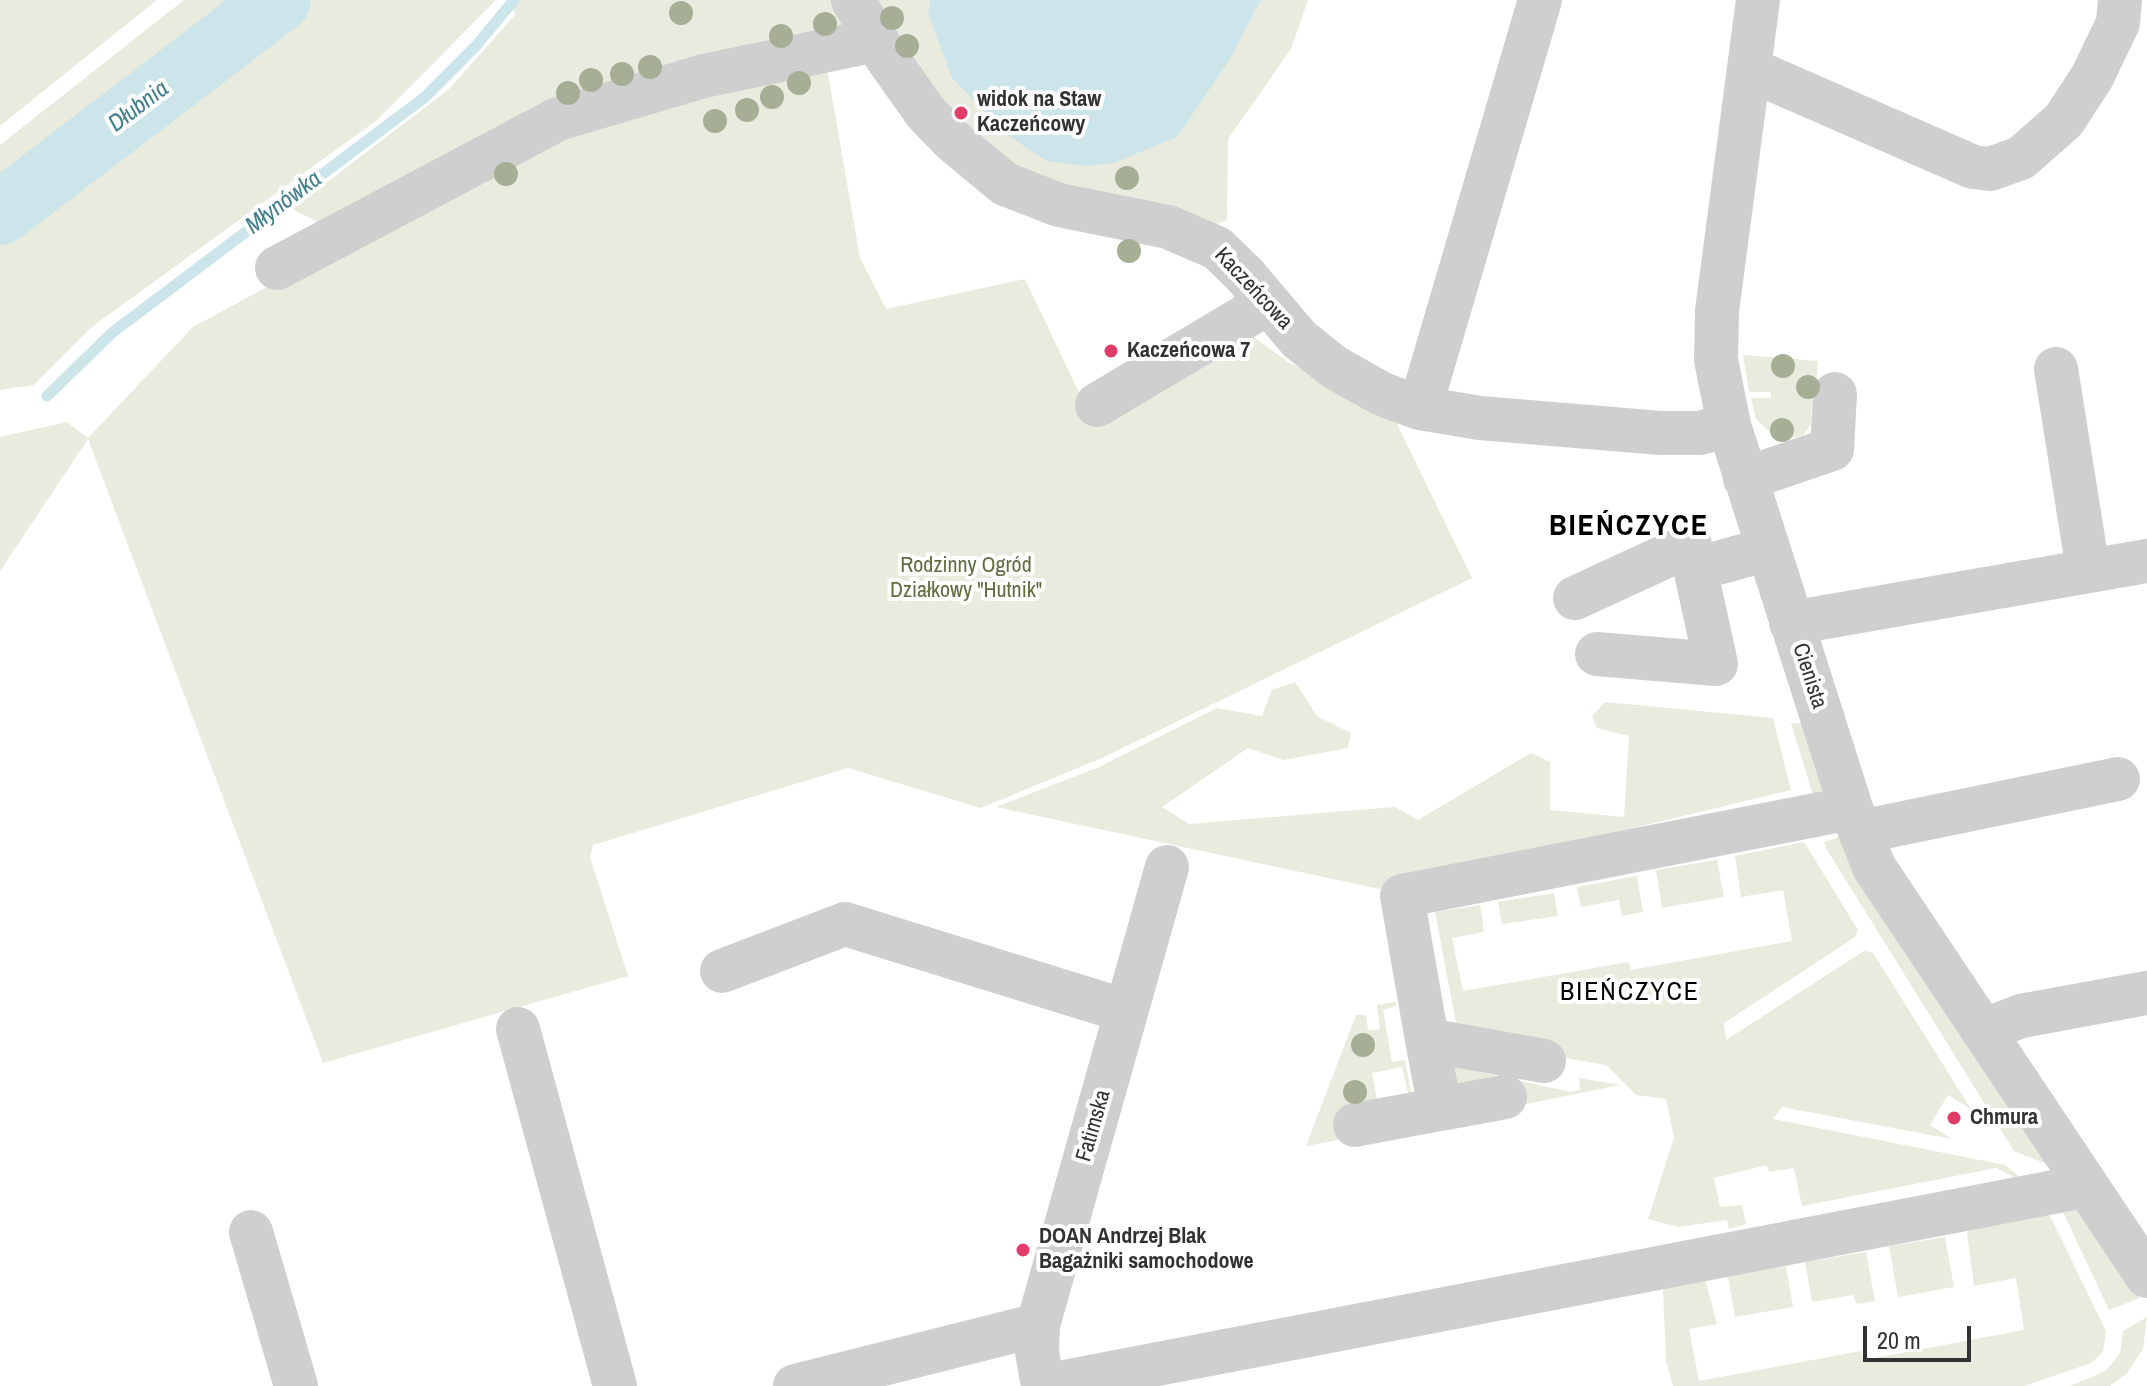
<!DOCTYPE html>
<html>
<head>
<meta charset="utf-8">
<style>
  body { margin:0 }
  #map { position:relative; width:2147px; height:1386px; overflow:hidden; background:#fff; font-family:"Archivo Narrow",sans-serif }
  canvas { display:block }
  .scale { position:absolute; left:1863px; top:1326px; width:108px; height:36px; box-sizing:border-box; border:4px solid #323232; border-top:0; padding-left:10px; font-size:24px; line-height:28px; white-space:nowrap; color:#323232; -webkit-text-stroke:6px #fff; paint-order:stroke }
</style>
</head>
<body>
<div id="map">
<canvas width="2147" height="1386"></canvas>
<div class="scale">20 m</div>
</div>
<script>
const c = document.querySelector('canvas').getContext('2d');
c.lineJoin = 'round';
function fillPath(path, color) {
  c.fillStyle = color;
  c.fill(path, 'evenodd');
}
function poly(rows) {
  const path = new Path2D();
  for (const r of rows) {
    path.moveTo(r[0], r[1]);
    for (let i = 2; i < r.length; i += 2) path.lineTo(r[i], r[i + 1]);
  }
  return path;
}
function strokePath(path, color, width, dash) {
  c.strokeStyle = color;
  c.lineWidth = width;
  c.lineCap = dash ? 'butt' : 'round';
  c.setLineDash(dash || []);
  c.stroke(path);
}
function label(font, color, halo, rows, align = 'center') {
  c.font = font + ' "Archivo Narrow",sans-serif';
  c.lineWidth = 8;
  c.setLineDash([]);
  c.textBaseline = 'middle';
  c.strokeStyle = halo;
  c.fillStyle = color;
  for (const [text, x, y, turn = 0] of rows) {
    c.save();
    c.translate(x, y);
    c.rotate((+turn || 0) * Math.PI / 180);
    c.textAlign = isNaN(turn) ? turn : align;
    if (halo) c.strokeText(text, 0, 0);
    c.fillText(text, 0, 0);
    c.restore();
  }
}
fillPath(poly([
  [0,0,157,0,0,126],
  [184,0,496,0,377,120,93,326,34,385,0,390,0,226,74,157,0,191,0,145],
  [510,0,838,0,850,30,317,222,292,209,449,89,515,15],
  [863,0,1308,0,1291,49,1228,139,1227,220,1200,230,1122,210,984,156],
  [826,62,860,258,886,309,1025,279,1082,399,1248,333,1288,362,1393,416,1472,578,1104,757,981,808,848,768,593,845,590,857,628,976,323,1063,88,439,0,571,0,437,67,422,88,438,193,327,565,126],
  [1743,355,1818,361,1816,385,1812,386,1811,424,1803,435,1793,438,1770,432,1756,419,1751,398,1771,398,1771,392,1749,392],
  [1295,682,1317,716,1351,733,1348,748,1284,760,1248,748,1162,807,1189,824,1395,807,1418,820,1531,753,1550,762,1550,810,1624,817,1629,736,1597,728,1592,716,1605,702,1773,718,1791,790,1380,889,996,807,1099,767,1217,708,1262,716,1272,690],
  [1791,723,1806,724,1826,788,1815,802],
  [1842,836,2047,1164,2014,1151,1826,848,1824,842],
  [1804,842,1858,930,1855,937,1724,1023,1726,1040,1864,951,1873,953,1971,1109,1948,1095,1930,1125,1952,1139,1782,1107,1773,1119,2005,1165,2033,1187,1996,1168,1802,1206,1794,1168,1769,1172,1767,1165,1714,1178,1720,1207,1742,1205,1746,1224,1729,1229,1727,1220,1678,1227,1648,1219,1674,1138,1666,1099,1636,1095,1606,1065,1459,1039,1435,912,1480,905,1484,932,1452,938,1463,991,1629,962,1631,970,1792,941,1783,890,1741,897,1735,856],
  [1717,860,1724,897,1662,908,1656,870],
  [1637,876,1643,912,1622,916,1619,900,1581,907,1577,887],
  [1554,893,1558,916,1502,924,1498,902],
  [1396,1002,1396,1006,1383,1010,1392,1062,1405,1060,1412,1099,1410,1101,1402,1067,1372,1073,1379,1110,1354,1137,1306,1146,1356,1015,1366,1015,1368,1030,1380,1029,1377,1005],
  [1443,1064,1571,1092,1580,1090,1579,1078,1620,1085,1511,1107,1455,1086],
  [2079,1209,2083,1213,2140,1298,2109,1310,2063,1212],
  [2049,1214,2106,1331,2103,1352,2091,1363,2024,1386,1673,1386,1666,1361,1663,1290,1668,1285,1705,1279,1717,1324,1689,1329,1699,1381,1861,1351,1864,1360,2024,1330,2016,1278,1974,1286,1967,1233,1970,1229],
  [1945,1237,1954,1287,1898,1297,1889,1246],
  [1866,1252,1875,1301,1857,1304,1853,1295,1812,1302,1805,1262],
  [1786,1266,1793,1307,1735,1317,1728,1276],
  [2147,1317,2143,1349,2126,1374,2110,1386,2070,1386,2106,1371,2120,1353,2123,1331]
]), '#e8ebde');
fillPath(poly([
  [930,0,1261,0,1228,62,1177,137,1113,163,1087,166,1046,161,1009,136,952,78,928,13],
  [75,156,27,220,0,226,2,187]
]), '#cbe5eb');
strokePath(poly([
  [47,396,113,332,425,97,475,47,514,0]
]), '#cbe5eb', 11);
strokePath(poly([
  [0,213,279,0]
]), '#cbe5eb', 64);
strokePath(poly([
  [853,0,887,58,926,113,952,140,1005,184,1059,205,1168,227,1217,248,1244,274,1299,339,1334,367,1382,394,1420,408,1480,418,1661,433,1700,433,1729,425],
  [1758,0,1717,311,1716,360,1729,425,1851,808,1874,867,2147,1276],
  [1749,69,1973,167,1990,169,2021,158,2064,120,2092,77,2118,23,2120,0],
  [277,268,558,119,704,76,876,40],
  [2056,369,2088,570],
  [1097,405,1268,303],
  [1420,408,1540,0],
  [1745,479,1832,449,1835,394],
  [1696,569,1768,549],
  [1575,598,1690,545,1716,664,1597,654],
  [1791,623,2147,561],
  [1860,832,2118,779],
  [722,971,845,924,1126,1011],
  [518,1029,615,1386],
  [1983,1031,2021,1016,2147,993],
  [1544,1061,1427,1040,1402,896,1851,808],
  [1440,1109,1505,1097],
  [1355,1125,1440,1109,1427,1040],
  [251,1232,296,1386],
  [795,1386,1038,1325],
  [1043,1386,2085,1186],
  [1043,1386,1037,1352,1038,1325,1167,867]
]), '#cfcfcf', 44);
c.fillStyle = '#a6af95';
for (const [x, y] of [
  [681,13],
  [892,18],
  [825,24],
  [781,36],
  [907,46],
  [650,67],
  [622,74],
  [591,80],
  [799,83],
  [568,93],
  [772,97],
  [747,110],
  [715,121],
  [506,174],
  [1127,178],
  [1129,251],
  [1783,366],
  [1808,387],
  [1782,430],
  [1363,1045],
  [1355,1092]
]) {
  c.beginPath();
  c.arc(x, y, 12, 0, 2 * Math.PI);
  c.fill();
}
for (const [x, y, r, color] of [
  [961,113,8,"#e23b69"],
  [1111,351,8,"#e23b69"],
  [1954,1118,8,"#e23b69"],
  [1023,1250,8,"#e23b69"]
]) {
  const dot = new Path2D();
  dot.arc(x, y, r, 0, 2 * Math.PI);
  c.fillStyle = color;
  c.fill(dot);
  strokePath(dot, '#fff', 3);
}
label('bold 22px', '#323232', '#fff', [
  ["widok na Staw",977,100],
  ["Kaczeńcowy",977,125],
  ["Kaczeńcowa 7",1127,351],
  ["Chmura",1970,1118],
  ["DOAN Andrzej Blak",1039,1237],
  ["Bagażniki samochodowe",1039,1262]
], 'left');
label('22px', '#323232', '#fff', [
  ["Kaczeńcowa",1253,289,47],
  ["Cienista",1809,676,72],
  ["Fatimska",1094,1126,-74]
]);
label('22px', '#5e6e3f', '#fff', [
  ["Rodzinny Ogród",966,566],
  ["Działkowy \"Hutnik\"",966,591]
]);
label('italic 24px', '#3e7e8d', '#fff', [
  ["Dłubnia",139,107,-37],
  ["Młynówka",284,203,-37]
]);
c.letterSpacing = '2px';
label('26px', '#000', '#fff', [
  ["BIEŃCZYCE",1630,993]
]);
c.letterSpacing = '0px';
c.letterSpacing = '2px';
label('bold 30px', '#000', '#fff', [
  ["BIEŃCZYCE",1629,527]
]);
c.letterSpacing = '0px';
</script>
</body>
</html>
